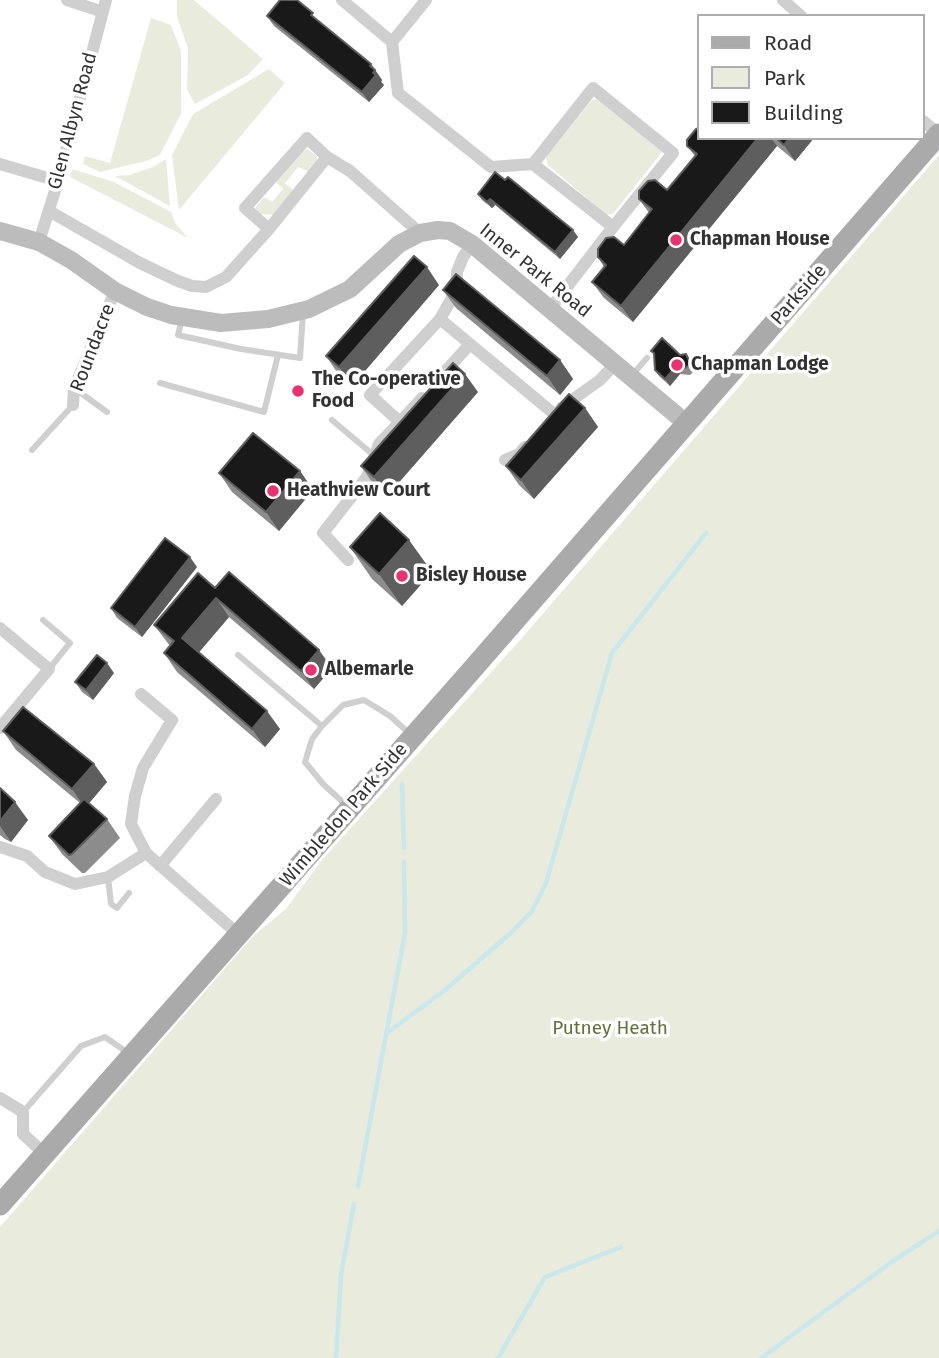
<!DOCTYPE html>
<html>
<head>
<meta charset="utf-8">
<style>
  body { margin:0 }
  #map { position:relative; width:939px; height:1358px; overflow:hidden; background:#fff; font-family:"Fira Sans",sans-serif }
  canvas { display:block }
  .legend { position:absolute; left:697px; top:14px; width:228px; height:126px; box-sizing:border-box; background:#fff; border:2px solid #adadad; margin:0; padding:9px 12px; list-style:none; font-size:21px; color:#323232 }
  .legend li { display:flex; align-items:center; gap:14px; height:35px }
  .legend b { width:35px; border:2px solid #adadad }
</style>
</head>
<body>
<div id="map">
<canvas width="939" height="1358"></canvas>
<ul class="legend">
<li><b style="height:9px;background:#aaa"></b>Road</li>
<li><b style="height:19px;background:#e9ebdd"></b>Park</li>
<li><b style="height:19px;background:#191919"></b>Building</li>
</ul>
</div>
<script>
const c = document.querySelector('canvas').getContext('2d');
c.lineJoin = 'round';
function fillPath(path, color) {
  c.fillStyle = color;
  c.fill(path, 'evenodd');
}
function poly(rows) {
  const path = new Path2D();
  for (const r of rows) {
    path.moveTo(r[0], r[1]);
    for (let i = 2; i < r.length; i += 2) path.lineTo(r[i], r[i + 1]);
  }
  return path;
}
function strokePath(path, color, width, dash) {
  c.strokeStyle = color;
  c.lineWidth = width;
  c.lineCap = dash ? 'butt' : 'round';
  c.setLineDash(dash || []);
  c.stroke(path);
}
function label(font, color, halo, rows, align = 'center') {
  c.font = font + ' "Fira Sans",sans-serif';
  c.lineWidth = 7;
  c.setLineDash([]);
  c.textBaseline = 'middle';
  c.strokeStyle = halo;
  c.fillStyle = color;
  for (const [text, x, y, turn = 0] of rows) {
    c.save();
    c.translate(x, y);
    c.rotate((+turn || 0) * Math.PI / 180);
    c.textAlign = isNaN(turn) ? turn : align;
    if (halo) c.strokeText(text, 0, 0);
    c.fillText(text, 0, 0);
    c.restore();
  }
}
fillPath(poly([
  [177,0,194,0,263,59,248,75,195,104,187,90,188,48,177,17],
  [151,18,171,25,181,51,181,114,160,155,146,161,100,172,83,164,85,156,110,163],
  [269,69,285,83,179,210,172,155,193,114],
  [598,99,662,152,613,214,606,215,547,164,546,157,592,100],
  [307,149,317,156,317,163,310,172,298,167,285,183,294,191,274,215,259,214,255,208,264,197,272,202,283,189,276,182,299,154],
  [939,155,939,1358,0,1358,0,1227,254,935,286,909,321,861,521,639],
  [166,159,170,206,115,176,129,175,153,167],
  [72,169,114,182,171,212,175,223,188,238,70,177]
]), '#e9ebdd');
strokePath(poly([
  [402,784,404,848],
  [387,1033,445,990,513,931,532,911,546,883,612,653,706,533],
  [358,1186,405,933,404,862],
  [336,1358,341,1275,354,1204],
  [498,1358,545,1277,621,1247],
  [761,1358,893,1261,939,1231]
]), '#c9e8ec', 4.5);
strokePath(poly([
  [182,319,178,335,241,349,300,358,303,313],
  [632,375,647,358],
  [160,383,264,412,278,355],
  [74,388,107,412],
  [332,420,371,453,376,453],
  [32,450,73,405],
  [43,620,70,643,49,669],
  [238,655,322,726],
  [346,805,323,784,305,762,312,739,322,726,343,705,364,700,390,716,411,735],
  [108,877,111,904,117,908,129,893],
  [23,1112,81,1046,105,1037,128,1053]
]), '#cfcfcf', 6);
strokePath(poly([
  [67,0,103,12],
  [342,0,392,42,426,0],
  [783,0,801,16],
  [392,42,398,93,491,167,533,164],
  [593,88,673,153,613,227,533,164,593,88],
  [923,121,939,134],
  [327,157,350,171,420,233],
  [0,164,58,181],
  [49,211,140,263,178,281,192,286,206,287,226,277,269,229,245,208,307,138,327,157,269,229],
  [39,242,58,181,106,0],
  [550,309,613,227],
  [440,319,456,291,457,272,463,257,472,244],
  [470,344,553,413],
  [73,405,74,388,115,291],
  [561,408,600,380,615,364],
  [400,422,422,398],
  [505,460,519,454,525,447],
  [348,560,323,533,367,477,379,444,400,422,370,395,440,319,470,344,443,374],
  [0,628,49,669,0,728],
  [141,694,172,720,143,768,135,796,131,824,146,853,238,934],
  [0,847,27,856,45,872,75,884,108,877,146,853],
  [160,866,216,799],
  [0,1098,23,1112,23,1134,46,1155]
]), '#cfcfcf', 12);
strokePath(poly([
  [0,231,39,242,71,260,115,291,147,307,171,315,221,323,268,319,309,309,350,289,399,244,420,233,438,230,450,231,472,244,686,423]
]), '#bcbcbc', 18);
strokePath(poly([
  [0,1205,470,672,939,134]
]), '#aaa', 21);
fillPath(poly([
  [300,2,319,22,371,64,382,80,381,82,384,85,369,102,274,26,267,16],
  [699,138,814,138,795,161,777,146,633,322,604,298,592,282,604,267,598,257,624,245,649,213,639,199,667,190,695,156,687,146],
  [505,180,578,237,560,259,495,205,492,208,482,200,478,194],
  [439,285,352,386,339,375,326,356],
  [443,290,560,360,573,379,560,395,456,308],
  [651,351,680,355,686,354,691,361,695,370,690,375,680,374,670,386,659,376,655,370,654,355],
  [478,392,387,496,374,485,361,466],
  [585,408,598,427,534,499,519,485,506,466],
  [300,471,313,490,279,531,232,492,219,473],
  [350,547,432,572,402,606,372,579],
  [197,567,142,637,117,618,111,608],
  [215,588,332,668,314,689,229,617,199,652,280,729,265,747,177,672,164,653,170,646,154,625],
  [114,673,93,700,82,692,75,682],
  [3,731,94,764,107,782,89,803,107,819,120,838,85,873,82,873,62,854,49,836,80,803,16,750],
  [0,788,28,820,11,842,5,839,0,835]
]), '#8c8c8c');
fillPath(poly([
  [371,64,382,80,381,82,384,85,369,102,362,92],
  [758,138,771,138,777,146,633,322,621,306],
  [789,138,814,138,795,161,784,145],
  [490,199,495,205,492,208,487,202],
  [573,230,578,237,560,259,555,252],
  [427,267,439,285,352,386,339,367],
  [560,360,573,379,560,395,547,376],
  [675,368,680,374,670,386,665,379],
  [465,374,478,392,387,496,374,477],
  [585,408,598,427,534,499,521,480],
  [300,471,313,490,279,531,266,512],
  [409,540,432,572,402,606,379,574],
  [190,557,197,567,142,637,135,627],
  [216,598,229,617,195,657,182,638],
  [319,650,332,668,314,689,301,671],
  [107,663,114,673,93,700,86,690],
  [267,711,280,729,265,747,252,729],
  [94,764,107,782,85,808,72,789],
  [15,802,28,820,11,842,0,826,0,821]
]), '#5e5e5e');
const building = poly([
  [280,0,297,0,313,13,311,15,371,64,370,66,375,70,373,73,376,75,362,92,267,16,280,0],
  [699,128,699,138,758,138,621,306,592,282,606,265,598,257,598,249,606,238,614,237,624,245,652,209,639,199,639,191,648,181,655,180,667,190,697,154,687,146,687,140,696,129,699,128],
  [776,138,789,138,784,145,776,138],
  [495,172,505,180,508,177,573,230,555,252,490,199,487,202,478,194,495,172],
  [414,256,427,267,339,367,326,356,414,256],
  [456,274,560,360,547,376,443,290,456,274],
  [662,338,680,355,686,354,691,364,685,368,675,368,665,379,655,370,654,353,651,351,662,338],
  [453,363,465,374,374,477,361,466,453,363],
  [569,394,585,408,521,480,506,466,569,394],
  [253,433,300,471,266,512,219,473,253,433],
  [380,513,409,540,379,574,350,547,380,513],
  [165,538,190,557,135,627,111,608,165,538],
  [229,572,319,650,301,671,216,598,182,638,267,711,252,729,164,653,174,641,154,625,198,573,215,588,229,572],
  [97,655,107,663,86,690,75,682,97,655],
  [23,707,94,764,72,789,3,731,23,707],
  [0,788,15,802,0,821,0,788],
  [84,799,107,819,72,854,69,855,49,836,84,799]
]);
fillPath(building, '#191919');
strokePath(building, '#5e5e5e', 2);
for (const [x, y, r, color] of [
  [676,240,7,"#eb3170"],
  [677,365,7,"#eb3170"],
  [298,391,7,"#eb3170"],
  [273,491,7,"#eb3170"],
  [402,576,7,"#eb3170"],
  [311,670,7,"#eb3170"]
]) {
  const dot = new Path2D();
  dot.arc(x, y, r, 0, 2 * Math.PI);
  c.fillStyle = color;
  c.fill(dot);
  strokePath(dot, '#fff', 2.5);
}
label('19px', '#323232', '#fff', [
  ["Glen Albyn Road",73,121,-75],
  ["Inner Park Road",535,271,39],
  ["Parkside",799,295,-49],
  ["Roundacre",93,348,-69],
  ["Wimbledon Park Side",344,815,-49]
]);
label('bold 19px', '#323232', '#fff', [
  ["Chapman House",690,240],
  ["Chapman Lodge",691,365],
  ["The Co-operative",312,380],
  ["Food",312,402],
  ["Heathview Court",287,491],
  ["Bisley House",416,576],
  ["Albemarle",325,670]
], 'left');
label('19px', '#62703c', '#fff', [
  ["Putney Heath",610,1029]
]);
</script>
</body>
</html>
